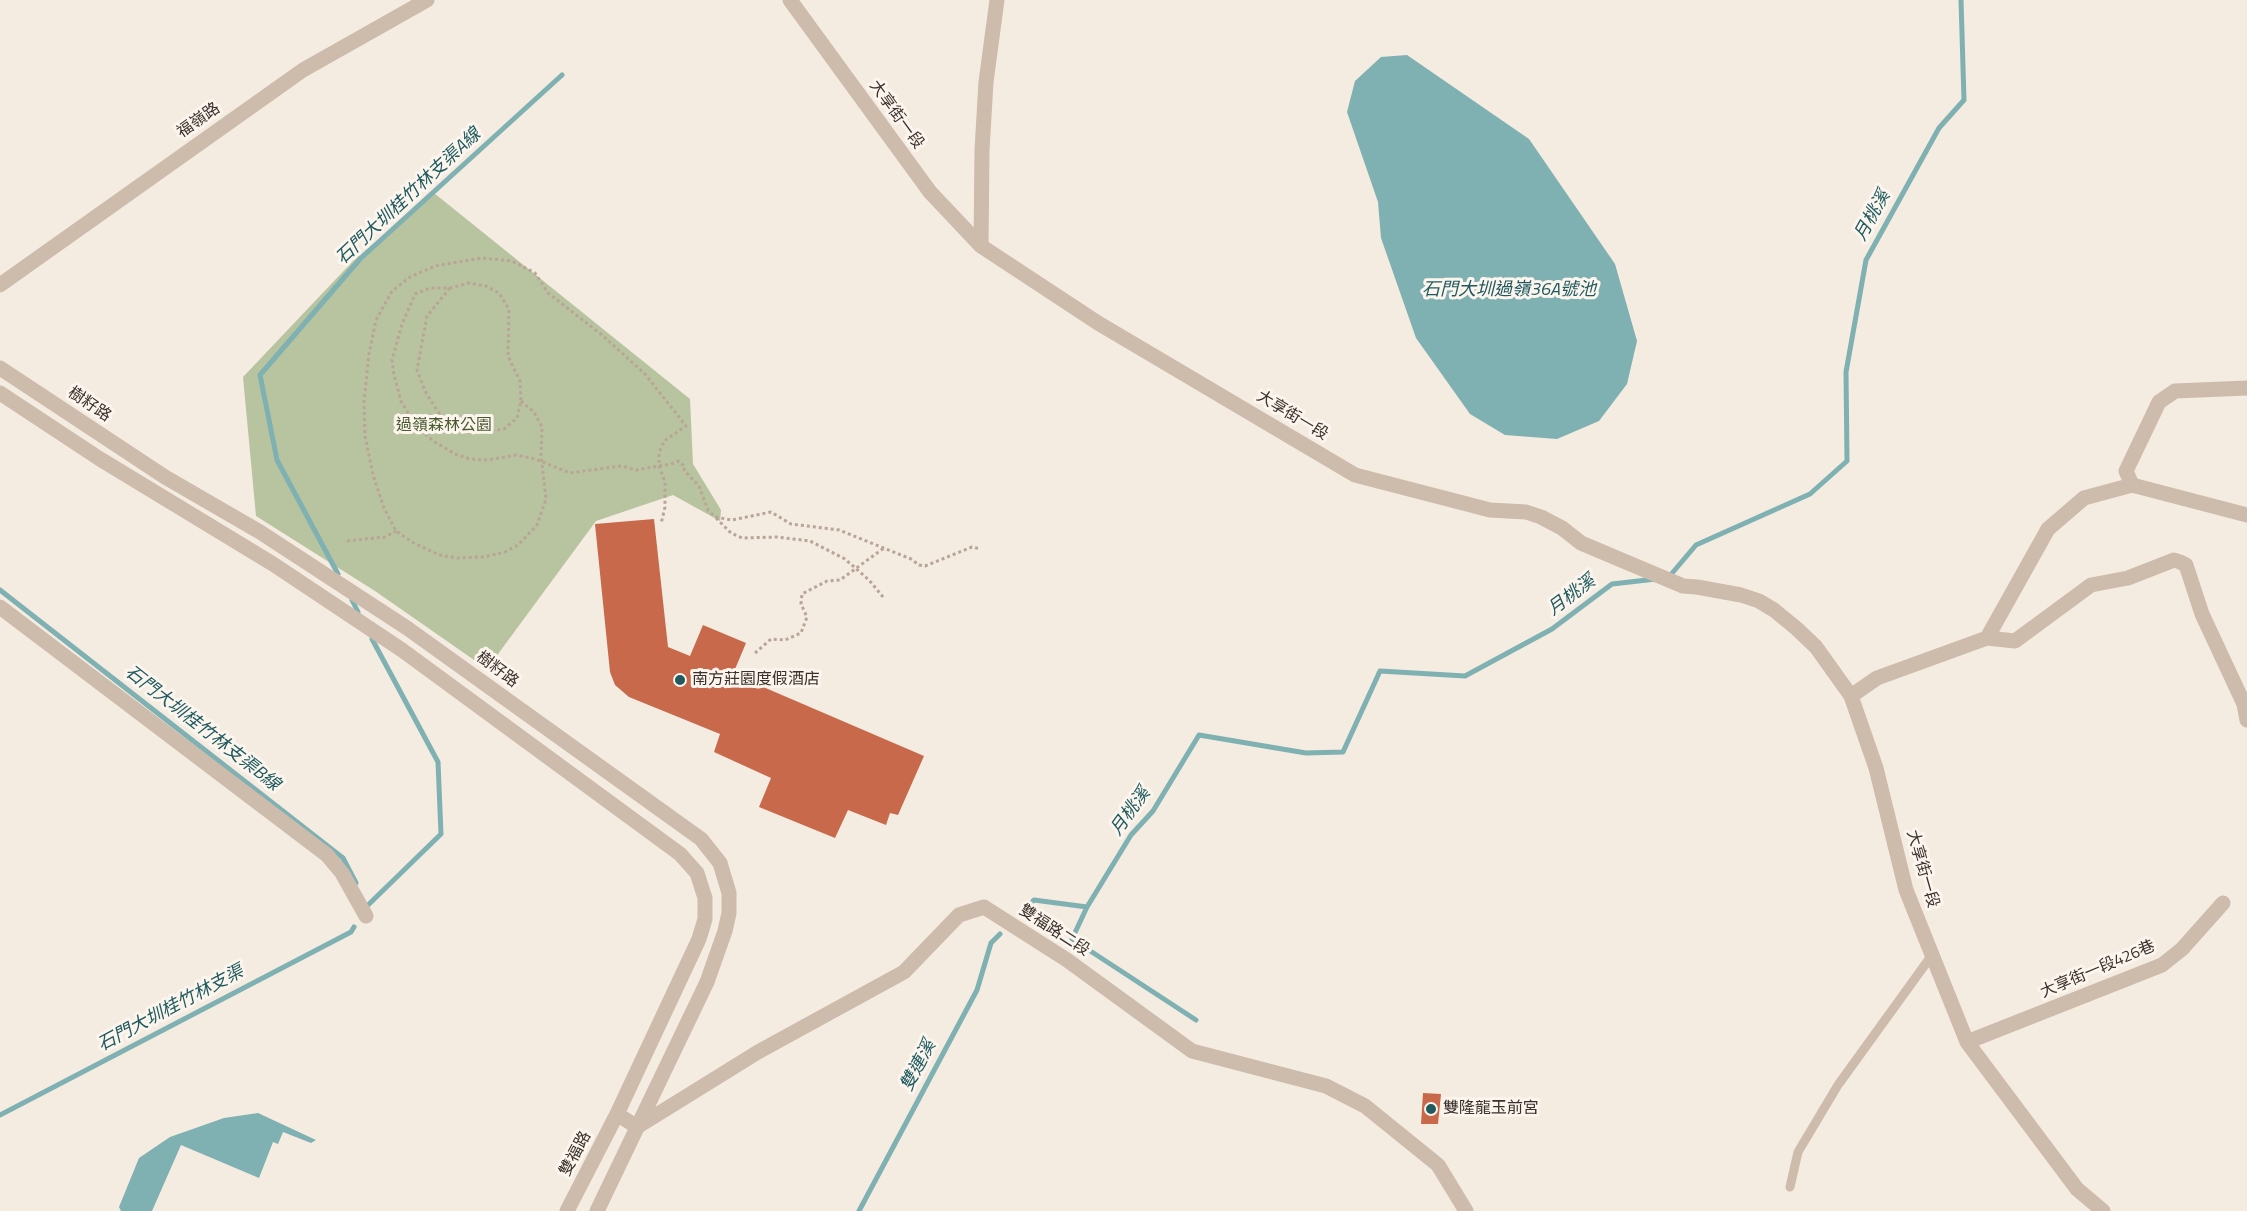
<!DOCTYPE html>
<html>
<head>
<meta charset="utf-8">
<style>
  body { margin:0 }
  canvas { display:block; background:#f4ebe1 }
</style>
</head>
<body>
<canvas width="2247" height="1211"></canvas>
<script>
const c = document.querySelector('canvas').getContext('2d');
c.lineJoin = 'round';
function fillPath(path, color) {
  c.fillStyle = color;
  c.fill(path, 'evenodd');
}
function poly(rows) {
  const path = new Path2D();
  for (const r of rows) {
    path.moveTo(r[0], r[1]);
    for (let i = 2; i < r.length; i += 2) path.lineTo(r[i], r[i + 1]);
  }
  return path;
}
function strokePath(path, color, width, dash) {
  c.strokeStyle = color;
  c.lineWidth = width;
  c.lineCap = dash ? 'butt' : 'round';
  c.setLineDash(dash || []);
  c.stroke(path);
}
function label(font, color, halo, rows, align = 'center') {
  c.font = font + ' "Titillium Web","Noto Sans TC",sans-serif';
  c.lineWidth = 6;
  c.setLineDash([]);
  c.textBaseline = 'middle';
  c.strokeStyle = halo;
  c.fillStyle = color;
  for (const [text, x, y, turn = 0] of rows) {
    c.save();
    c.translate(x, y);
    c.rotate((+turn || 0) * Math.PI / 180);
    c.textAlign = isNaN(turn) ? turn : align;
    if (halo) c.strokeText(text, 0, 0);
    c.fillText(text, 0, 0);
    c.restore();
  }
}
fillPath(poly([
  [434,193,690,399,693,464,721,510,720,521,673,495,596,521,487,669,375,591,256,516,243,377,354,260]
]), '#b8c4a0');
fillPath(poly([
  [1407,55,1529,139,1615,264,1637,341,1627,384,1599,421,1557,439,1505,435,1470,414,1416,338,1381,238,1378,202,1347,112,1355,81,1381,57],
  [258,1113,316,1140,311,1143,283,1132,278,1144,273,1142,259,1178,181,1145,152,1211,121,1211,119,1207,139,1158,170,1137,224,1118]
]), '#7fb0b2');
strokePath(poly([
  [338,574,277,460,260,375,360,259,562,75],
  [1668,578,1696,545,1810,494,1847,461,1846,372,1866,260,1939,128,1964,100,1961,0],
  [0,590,343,858,356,883],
  [352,600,358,612],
  [366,907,441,834,438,762,372,639],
  [1021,913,1034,900,1087,907],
  [1196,1020,1072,939,1087,907,1131,835,1153,811,1199,735,1306,753,1343,752,1380,671,1465,676,1552,629,1612,584,1656,579],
  [0,1115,351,932,354,927],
  [859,1211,977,990,991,943,1000,934]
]), '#7fb0b2', 5);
fillPath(poly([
  [654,519,668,647,690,656,703,625,746,643,733,674,924,756,898,815,890,813,886,825,848,810,835,838,759,807,771,778,714,752,720,734,629,697,615,685,610,672,595,524],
  [1423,1093,1441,1094,1438,1124,1421,1124]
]), '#c8694b');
strokePath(poly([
  [450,288,427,316,417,370,425,391,438,412,453,425,478,433,504,429,517,418,521,401,520,381,508,356,509,309,499,293,486,286,469,283,450,288,430,288,415,294,402,324,392,360,394,375,401,401,414,423,433,441,455,454,470,459,487,460,516,455,535,459,570,473,621,466,636,470,671,464,679,461,685,467,684,470,699,486,708,510,715,517,732,520,771,512,791,524,839,530,911,559,919,565,925,566,972,547,981,549],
  [521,401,534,412,542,427,541,455,546,499,537,525,518,545,505,552,483,557,457,558,439,555,412,542,396,531,384,508,373,475,365,436,364,402,369,354,376,320,392,291,410,277,435,266,482,258,512,261,535,273,548,293,602,335,645,374,686,426,664,441,659,453,659,466,665,482,665,507,661,524],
  [716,518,731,533,742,538,777,537,810,541,845,559,869,580,883,597],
  [347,541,385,537,396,531],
  [755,653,771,639,785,640,801,633,807,617,801,604,802,594,827,581,840,580,884,548]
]), '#b9a596', 3, [3, 3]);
strokePath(poly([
  [1790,1187,1798,1152,1838,1085,1932,955]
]), '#cdbbac', 9);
strokePath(poly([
  [790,0,930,192,981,246,1098,323,1355,475,1490,510,1526,512,1541,517,1562,528,1581,543,1683,586,1697,587,1741,595,1759,601,1774,610,1796,628,1816,647,1851,696,1876,768,1906,890,1967,1042,2077,1189,2103,1211],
  [981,246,982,150,986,82,997,0],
  [0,285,303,70,427,0],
  [0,368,165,477,260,532,407,628,701,839,720,863,729,893,729,913,725,931,707,982,597,1211],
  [0,393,100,459,273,564,402,650,680,854,697,873,705,898,705,919,699,939,617,1114,567,1211],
  [2132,485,2126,471,2159,402,2175,391,2247,388],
  [0,607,327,855,342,873,366,916],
  [1987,638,2015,641,2091,585,2128,578,2174,560,2180,562,2186,565,2202,614,2244,704,2247,720],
  [1851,696,1877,678,1987,638,2048,529,2084,498,2132,485,2247,515],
  [1967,1042,2162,965,2182,949,2223,903],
  [617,1114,637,1127,758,1052,904,972,959,915,984,907,1067,960,1192,1051,1326,1086,1365,1106,1438,1165,1466,1211]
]), '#cdbbac', 15);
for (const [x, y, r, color] of [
  [680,680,6,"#1f5a5e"],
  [1431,1109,6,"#1f5a5e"]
]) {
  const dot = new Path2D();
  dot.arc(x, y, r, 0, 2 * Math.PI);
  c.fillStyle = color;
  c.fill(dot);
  strokePath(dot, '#fbf5ee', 2);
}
label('16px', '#3b302b', '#fbf5ee', [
  ["大享街一段",896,115,54],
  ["福嶺路",199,121,-35],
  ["樹籽路",89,405,34],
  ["大享街一段",1292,416,31],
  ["樹籽路",497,670,37],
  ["大享街一段",1922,869,74],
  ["雙福路二段",1054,931,33],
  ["大享街一段426巷",2098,970,-23],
  ["雙福路",576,1154,-62]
]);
label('16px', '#4a5a2e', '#fbf5ee', [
  ["過嶺森林公園",444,426]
]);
label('16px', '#3b302b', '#fbf5ee', [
  ["南方莊園度假酒店",692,680],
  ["雙隆龍玉前宮",1443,1109]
], 'left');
label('italic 18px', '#1f5a5e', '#fbf5ee', [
  ["石門大圳桂竹林支渠A線",409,197,-43],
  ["月桃溪",1873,216,-61],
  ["石門大圳過嶺36A號池",1509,291],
  ["月桃溪",1572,596,-37],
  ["石門大圳桂竹林支渠B線",202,729,38],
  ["月桃溪",1131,812,-54],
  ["石門大圳桂竹林支渠",171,1009,-28],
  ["雙連溪",919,1066,-62]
]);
</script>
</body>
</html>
